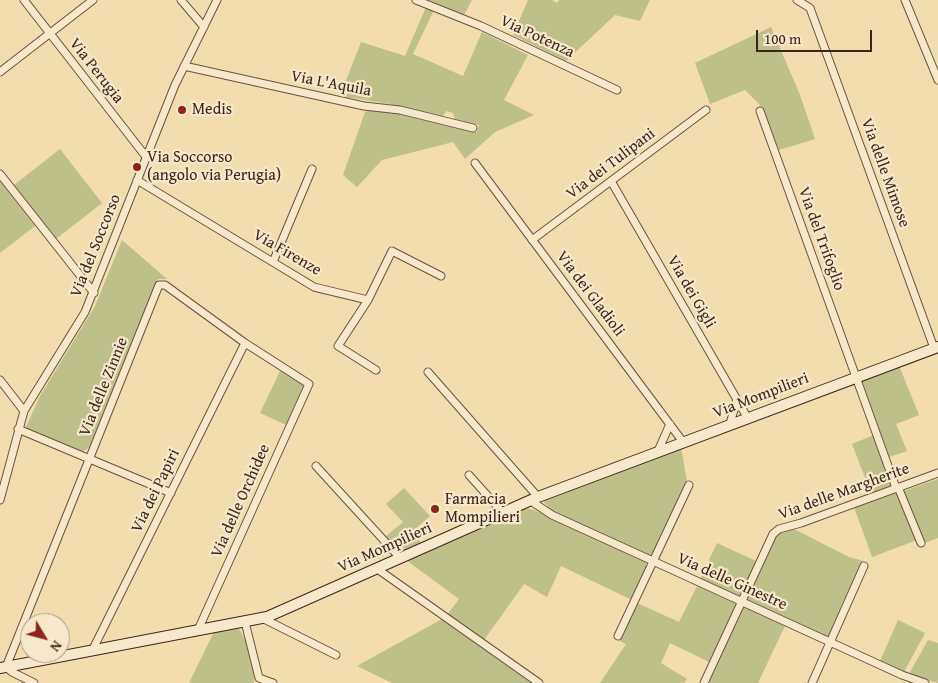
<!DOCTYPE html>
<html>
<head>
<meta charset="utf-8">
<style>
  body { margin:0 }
  #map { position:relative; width:938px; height:683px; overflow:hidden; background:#f1ddad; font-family:"Gentium Book Plus",serif }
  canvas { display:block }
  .north { position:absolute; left:20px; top:613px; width:50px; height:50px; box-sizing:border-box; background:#f6e9ca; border:1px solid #ac9b84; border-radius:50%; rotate:127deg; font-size:14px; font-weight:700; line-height:20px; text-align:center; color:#3d251a }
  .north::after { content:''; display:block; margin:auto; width:18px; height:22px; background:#8f2418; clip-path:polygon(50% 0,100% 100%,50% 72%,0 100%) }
  .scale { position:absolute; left:756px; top:30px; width:116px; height:22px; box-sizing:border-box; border:2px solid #3d251a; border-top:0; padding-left:6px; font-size:15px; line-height:18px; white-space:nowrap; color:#3d251a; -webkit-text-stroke:4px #f6e9ca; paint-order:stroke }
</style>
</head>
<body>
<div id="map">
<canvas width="938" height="683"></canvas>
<div class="north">N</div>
<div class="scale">100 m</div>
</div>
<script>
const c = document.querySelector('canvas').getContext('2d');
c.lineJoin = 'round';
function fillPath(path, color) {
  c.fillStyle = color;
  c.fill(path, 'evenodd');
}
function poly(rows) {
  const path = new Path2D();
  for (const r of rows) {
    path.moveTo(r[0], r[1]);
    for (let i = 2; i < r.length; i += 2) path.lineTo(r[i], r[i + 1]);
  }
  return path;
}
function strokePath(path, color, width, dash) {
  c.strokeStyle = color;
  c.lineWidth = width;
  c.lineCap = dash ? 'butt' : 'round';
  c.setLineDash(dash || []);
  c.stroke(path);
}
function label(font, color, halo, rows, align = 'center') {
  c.font = font + ' "Gentium Book Plus",serif';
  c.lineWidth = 4.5;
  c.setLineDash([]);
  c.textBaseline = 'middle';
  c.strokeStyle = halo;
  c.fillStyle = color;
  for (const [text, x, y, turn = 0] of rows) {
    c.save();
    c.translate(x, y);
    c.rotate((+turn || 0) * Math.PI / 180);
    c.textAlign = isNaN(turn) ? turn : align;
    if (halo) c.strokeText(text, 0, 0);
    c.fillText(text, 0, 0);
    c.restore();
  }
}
fillPath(poly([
  [427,0,472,0,464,15],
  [528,0,552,0,557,3,559,0,650,0,640,21,615,15,566,61,513,35],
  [426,7,434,10,413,54,463,76,482,32,528,55,504,100,534,115,495,132,465,159,453,142,382,160,357,187,343,175,365,112,371,110,399,113,477,132,479,125,455,120,453,113,446,111,442,118,390,104,340,96,361,42,405,56],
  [771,27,800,95,815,139,779,150,760,105,745,90,710,104,695,63],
  [60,149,102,203,56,239,14,185],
  [0,181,35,226,0,253],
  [122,240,167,279,158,279,89,448,81,452,25,429,40,396,95,306],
  [900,368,919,415,896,424,907,451,889,457,862,381],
  [281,369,303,383,303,387,286,425,260,413],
  [874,435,892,485,871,493,852,444],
  [681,447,687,482,651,557,552,511,543,501],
  [938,479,938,538,925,543,904,491],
  [404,488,430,516,412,532,422,544,401,554,385,537,403,522,386,504],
  [897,491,917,540,872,557,854,507],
  [525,508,534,510,645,561,647,567,632,600,561,566,547,597,524,584,484,640,447,615,459,599,406,560],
  [794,529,849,557,864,561,829,639,746,600,776,535,784,530],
  [717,543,756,561,740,597,700,579],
  [697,586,736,604,709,662,670,643,661,663,687,679,684,683,600,683,626,644,620,641,637,603,679,622],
  [742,606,785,626,758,683,707,683],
  [442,619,534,683,392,683,357,666],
  [898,620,925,633,904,672,880,661],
  [238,627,247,643,254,673,254,683,189,683,214,632],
  [928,640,938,643,938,683,909,674]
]), '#bdc088');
const street = poly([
  [24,0,147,158],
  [181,0,204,27],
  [416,0,481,26,617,90],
  [797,0,810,8,934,348],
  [905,0,938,80],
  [184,66,364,106,400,110,473,128],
  [0,72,93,0],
  [760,111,896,488],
  [475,163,683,442],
  [0,174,94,293],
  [137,180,314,287,368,300,338,346,376,370],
  [611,181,747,417],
  [532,240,706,110],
  [273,262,312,169],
  [368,300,392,251,441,276],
  [428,372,538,497],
  [0,380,24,411],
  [730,424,737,399],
  [18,429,171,493],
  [658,451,670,424],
  [316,466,400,558],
  [469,475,503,513],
  [898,487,921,543],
  [0,500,24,411,85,312,175,85,217,0],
  [531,501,552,515,653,561,902,675,925,683],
  [376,568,539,683],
  [262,618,336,655],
  [245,622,259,678,273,683],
  [618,636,689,485],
  [92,651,245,343],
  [34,683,12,672,6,667,159,285,165,285,245,343,309,384,198,630],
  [704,683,773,534,779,529,801,523,938,473],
  [812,683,864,566]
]);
const secondary = poly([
  [0,668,267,617,538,497,938,347]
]);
strokePath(street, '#6a533f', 9);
strokePath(secondary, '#3d251a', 12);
strokePath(street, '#f6e9ca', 7);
strokePath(secondary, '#f6e9ca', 10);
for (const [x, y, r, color] of [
  [182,110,5,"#8f2418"],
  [137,167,5,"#8f2418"],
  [435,509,5,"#8f2418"]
]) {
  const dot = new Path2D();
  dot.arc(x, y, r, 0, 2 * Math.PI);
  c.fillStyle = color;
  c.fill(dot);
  strokePath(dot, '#f6e9ca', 2);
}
label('16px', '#3d251a', '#f6e9ca', [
  ["Via Potenza",537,37,25],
  ["Via Perugia",96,71,52],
  ["Via L'Aquila",331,84,11],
  ["Via dei Tulipani",611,164,-37],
  ["Via delle Mimose",885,173,70],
  ["Via del Trifoglio",821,239,70],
  ["Via del Soccorso",96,246,-68],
  ["Via Firenze",287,253,30],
  ["Via dei Gigli",691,292,60],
  ["Via dei Gladioli",590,294,53],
  ["Via delle Zinnie",104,387,-68],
  ["Via Mompilieri",761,396,-21],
  ["Via dei Papiri",156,491,-64],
  ["Via delle Margherite",844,492,-20],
  ["Via delle Orchidee",241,501,-66],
  ["Via Mompilieri",385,548,-24],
  ["Via delle Ginestre",732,582,24]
]);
label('16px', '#3d251a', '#f6e9ca', [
  ["Medis",192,110],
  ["Via Soccorso",147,158],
  ["(angolo via Perugia)",147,176],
  ["Farmacia",445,500],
  ["Mompilieri",445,518]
], 'left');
</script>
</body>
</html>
